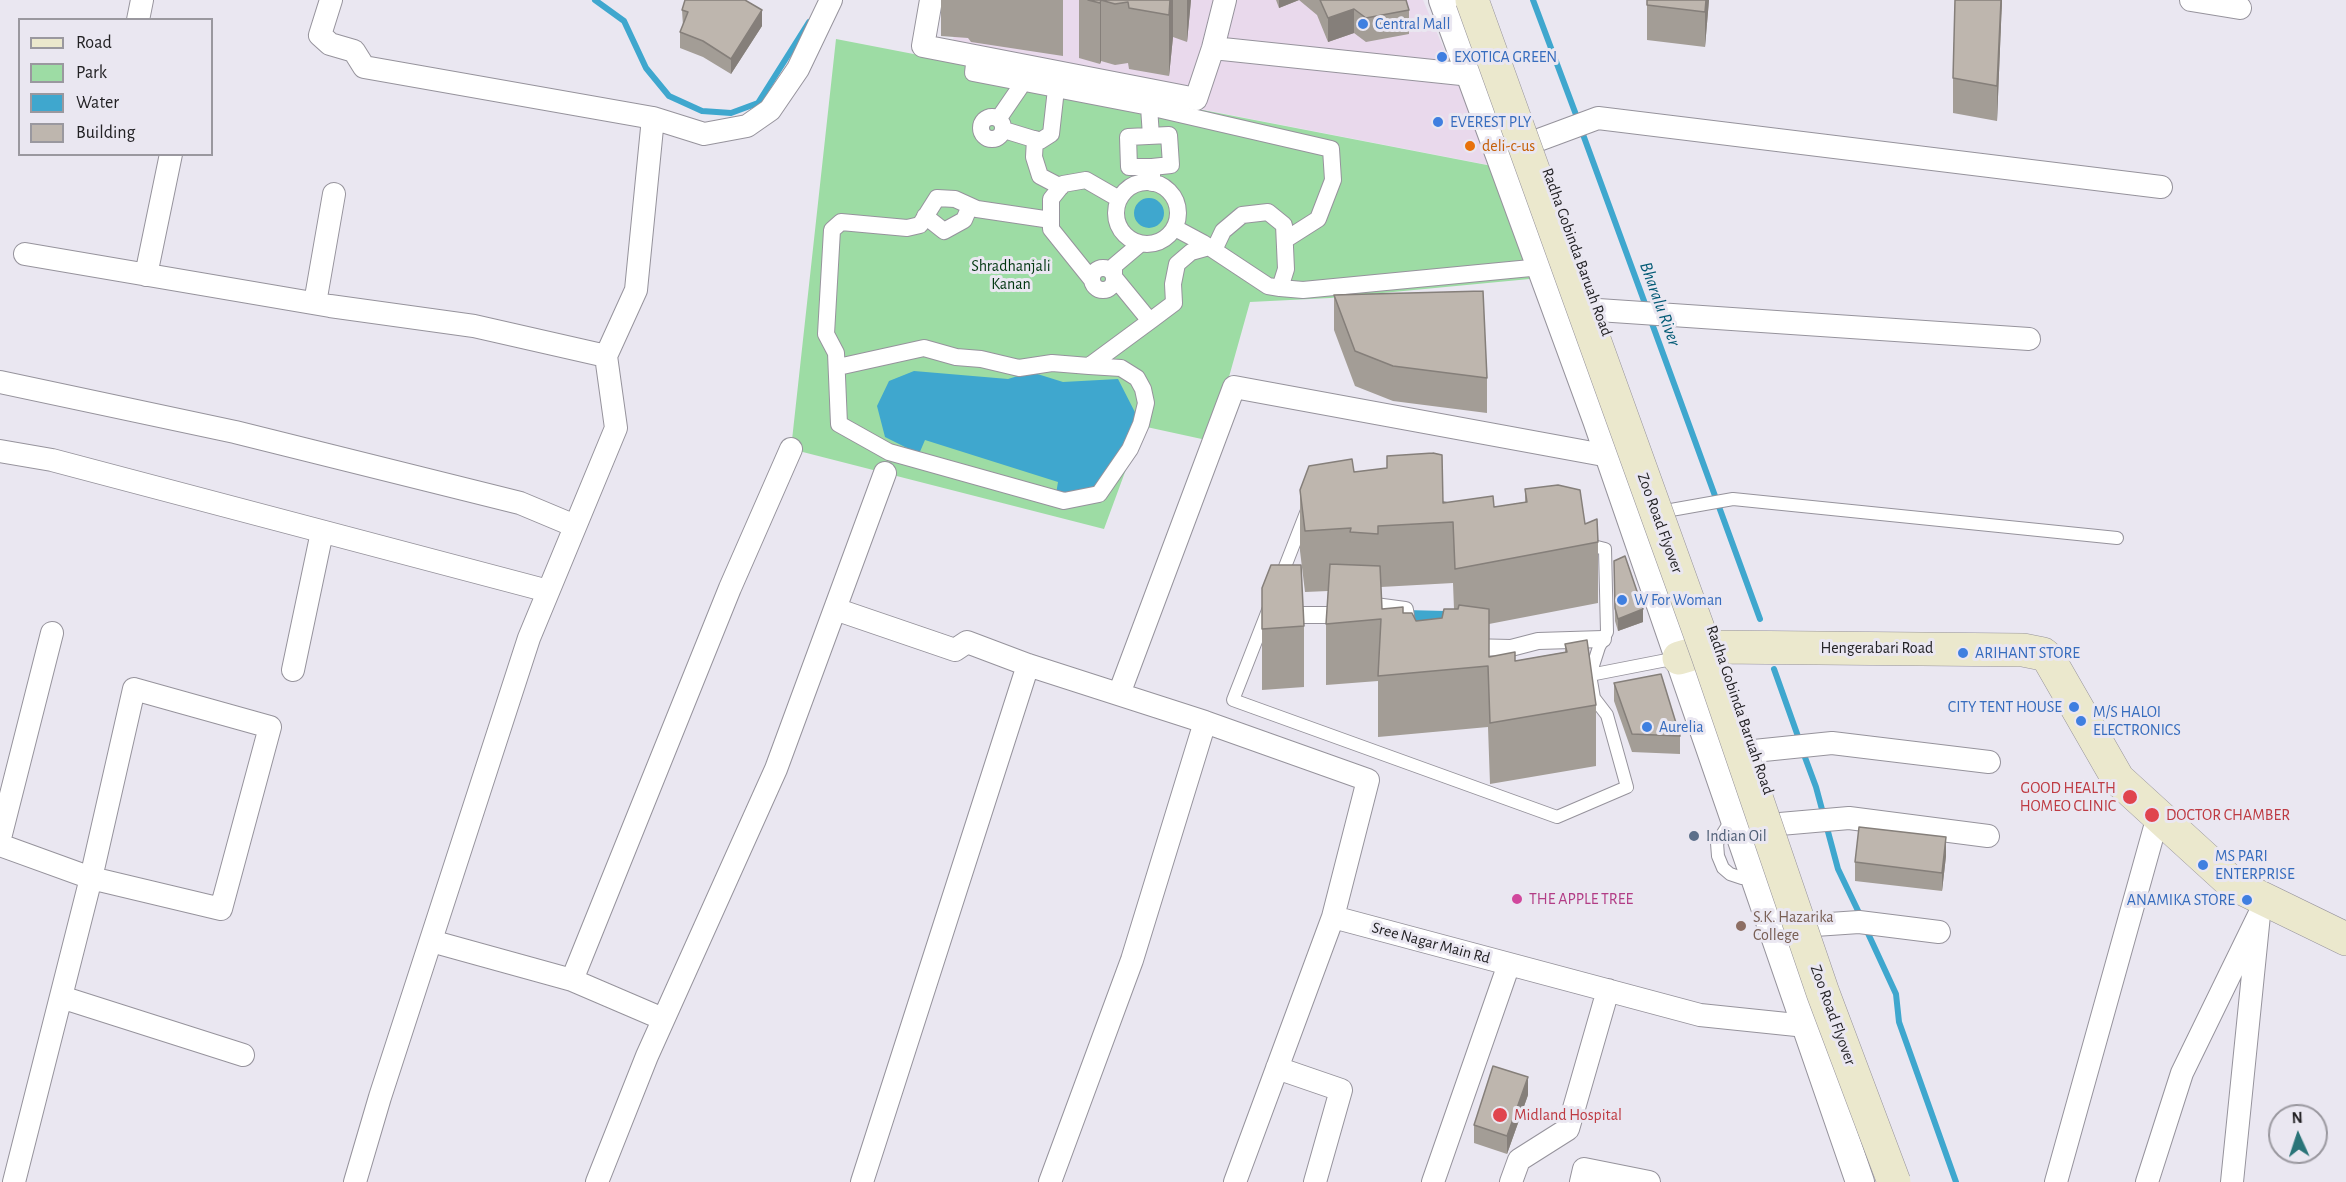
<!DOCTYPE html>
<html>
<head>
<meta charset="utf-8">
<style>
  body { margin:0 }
  #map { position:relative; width:2346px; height:1182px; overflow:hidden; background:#eae7f1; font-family:"Alegreya Sans",sans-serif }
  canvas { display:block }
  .legend { position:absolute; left:18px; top:18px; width:195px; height:138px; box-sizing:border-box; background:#eae7f1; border:2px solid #9a989f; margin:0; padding:8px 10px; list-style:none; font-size:18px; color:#232225 }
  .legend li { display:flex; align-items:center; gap:12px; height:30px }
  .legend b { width:30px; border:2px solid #9a989f }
  .north { position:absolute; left:2268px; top:1104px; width:60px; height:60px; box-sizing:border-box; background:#eae7f1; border:2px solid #9a989f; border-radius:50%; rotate:357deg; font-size:16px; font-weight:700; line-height:24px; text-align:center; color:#232225 }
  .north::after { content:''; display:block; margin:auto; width:21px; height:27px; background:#2a7478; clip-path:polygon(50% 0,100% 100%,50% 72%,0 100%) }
</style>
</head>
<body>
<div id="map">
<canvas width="2346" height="1182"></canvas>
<ul class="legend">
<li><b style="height:8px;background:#ebe8cd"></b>Road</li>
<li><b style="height:16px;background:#9ddca4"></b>Park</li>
<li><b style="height:16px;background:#3fa7ce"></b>Water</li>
<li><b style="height:16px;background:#beb6ae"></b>Building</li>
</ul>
<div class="north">N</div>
</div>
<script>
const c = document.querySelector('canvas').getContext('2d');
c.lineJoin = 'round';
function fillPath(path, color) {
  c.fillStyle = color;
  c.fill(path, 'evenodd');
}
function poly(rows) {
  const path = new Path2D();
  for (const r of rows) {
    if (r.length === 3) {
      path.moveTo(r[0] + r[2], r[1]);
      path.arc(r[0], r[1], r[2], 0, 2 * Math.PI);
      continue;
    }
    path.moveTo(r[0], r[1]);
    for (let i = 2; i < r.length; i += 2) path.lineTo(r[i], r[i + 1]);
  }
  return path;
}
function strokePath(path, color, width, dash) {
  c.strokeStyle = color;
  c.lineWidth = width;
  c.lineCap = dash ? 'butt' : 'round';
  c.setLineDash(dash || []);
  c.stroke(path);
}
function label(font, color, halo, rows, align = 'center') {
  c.font = font + ' "Alegreya Sans",sans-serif';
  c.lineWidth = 6;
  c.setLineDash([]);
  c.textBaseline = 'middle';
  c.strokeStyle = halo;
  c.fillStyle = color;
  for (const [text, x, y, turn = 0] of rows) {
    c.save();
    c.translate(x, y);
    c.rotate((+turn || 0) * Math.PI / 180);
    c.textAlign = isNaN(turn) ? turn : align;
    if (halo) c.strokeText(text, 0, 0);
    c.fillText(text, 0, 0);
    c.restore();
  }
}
fillPath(poly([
  [960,0,1423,0,1494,166,1200,109,952,46]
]), '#e9d9ec');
fillPath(poly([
  [836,39,1523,172,1561,276,1330,298,1250,302,1211,441,1142,426,1104,529,791,449]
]), '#9ddca4');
fillPath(poly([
  [1149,213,15],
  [914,371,1008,379,1031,372,1063,382,1118,379,1142,426,1095,487,1055,500,1058,482,925,440,919,454,885,437,877,406,889,381],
  [1405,610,1446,611,1448,647,1424,646]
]), '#3fa7ce');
strokePath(poly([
  [595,0,624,21,646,68,669,96,702,111,731,113,758,103,809,22],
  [1533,0,1578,120],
  [1581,129,1647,309],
  [1650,318,1760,619],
  [1774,669,1800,742],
  [1803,752,1816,787,1838,869,1861,917],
  [1866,929,1896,994,1899,1022,1956,1182]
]), '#3fa7ce', 6);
const service = poly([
  [1320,477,1605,549,1607,632,1599,647,1590,675,1594,698,1607,715,1627,787,1557,817,1233,700,1320,477],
  [1671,510,1733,499,2117,538],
  [1590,675,1677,658],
  [1735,819,1727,827,1717,843,1718,856,1723,868,1730,874,1742,878,1754,878]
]);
const pedestrian = poly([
  [975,56,973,73,1149,107],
  [992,128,11],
  [999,118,1023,83],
  [1004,130,1040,141,1051,134,1056,89],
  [1151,136,1149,107,1331,149,1333,180,1318,219,1285,240],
  [1035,139,1034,157,1040,176,1061,187],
  [1152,167,1171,165,1169,135,1128,137,1129,167,1152,167,1152,183],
  [1147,213,31],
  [925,216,944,231,964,220,970,206],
  [1051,220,977,209,955,199,937,198,920,225,907,228,841,222,832,230,826,334,836,353,839,424,889,452,1064,501,1099,494,1130,449,1141,424,1146,403,1143,389,1137,378,1121,368,1089,366,1150,321],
  [1175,228,1203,243,1268,286,1280,288,1303,290,1541,267],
  [1140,244,1114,266,1114,277,1150,321,1174,303,1173,284,1177,264,1191,252,1209,247],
  [1214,250,1223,231,1242,215,1268,212,1284,225,1286,269,1280,288],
  [1103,279,11],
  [1092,280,1051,229,1051,199,1063,184,1086,180,1119,199],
  [838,367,924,348,956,357,981,359,1019,368,1052,363,1089,366],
  [1360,604,1405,610,1408,630,1411,633],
  [1283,615,1350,615],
  [1467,647,1511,648,1538,641,1603,639]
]);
const minor = poly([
  [331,0,320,35,330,44,354,51,364,67,653,118,704,134,747,126,770,110,798,69,831,0],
  [931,0,923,46,1196,99,1213,48,1225,0],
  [2191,0,2240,8],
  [138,20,142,0],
  [1213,48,1471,75],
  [1536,141,1598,118,2161,187],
  [25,254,330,306,474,326,606,356],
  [146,275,171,154],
  [315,303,334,194],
  [1598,310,2029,339],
  [0,382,235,432,520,503,575,526],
  [0,451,52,460,548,591],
  [835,609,955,650,967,642,1028,665,1205,722,1368,780,1333,917],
  [293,670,322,532],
  [1119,694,1234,387,1609,456],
  [1754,751,1832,743,1989,762],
  [1780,824,1849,818,1988,836],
  [0,838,52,633],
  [0,845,91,878,134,689,270,727,221,909,91,878,14,1182],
  [1815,925,1859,922,1939,932],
  [431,941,572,980],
  [61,997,243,1055],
  [663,1019,572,980,730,588,791,449],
  [1277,1068,1341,1090,1315,1182],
  [355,1182,380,1097,529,638,616,428,606,356,636,290,653,118],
  [597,1182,647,1056,776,769,885,473],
  [862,1182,1028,665],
  [1050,1182,1132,960,1205,722],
  [1235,1182,1333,917,1700,1015,1806,1026],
  [1433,1182,1509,964],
  [1511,1182,1519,1160,1568,1129,1608,990],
  [1581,1182,1584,1169,1649,1182],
  [2056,1182,2158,816],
  [2147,1182,2182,1073,2259,915,2232,1182]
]);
const tertiary = poly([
  [1443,0,1597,420,1860,1182]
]);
const secondary = poly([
  [1679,658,1717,647,2023,650,2043,654,2049,659,2118,779,2233,884,2346,939]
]);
strokePath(service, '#96939c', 14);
strokePath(pedestrian, '#96939c', 18);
strokePath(minor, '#96939c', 24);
strokePath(tertiary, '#96939c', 30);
strokePath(secondary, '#96939c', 34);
strokePath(service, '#fff', 12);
strokePath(pedestrian, '#fff', 16);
strokePath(minor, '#fff', 22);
strokePath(tertiary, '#fff', 28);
strokePath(secondary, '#ebe8cd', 33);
const secondaryBridge = poly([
  [1472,0,1708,656,1823,993,1894,1182]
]);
strokePath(secondaryBridge, '#96939c', 34, []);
strokePath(secondaryBridge, '#ebe8cd', 33);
fillPath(poly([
  [941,0,1063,0,1063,56,971,42,968,38,941,36],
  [1079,0,1191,0,1187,42,1173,37,1169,76,1129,69,1128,63,1115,65,1101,61,1100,64,1079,58],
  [1276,0,1406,0,1409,10,1409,34,1366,42,1354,33,1328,42,1317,15,1299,0,1279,8],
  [1709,0,1705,47,1647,40,1647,5],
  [1955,0,2002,0,1997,121,1953,113,1953,78],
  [682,10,762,26,731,74,703,57,680,48,680,32,683,26],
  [1334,295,1487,378,1487,413,1393,401,1355,386,1334,330],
  [1387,456,1443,503,1494,507,1525,502,1525,489,1585,524,1598,542,1598,603,1489,624,1489,657,1515,661,1565,652,1565,644,1596,705,1596,766,1490,784,1488,727,1378,737,1378,681,1326,685,1326,624,1328,591,1305,592,1300,551,1300,490,1354,472,1387,468],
  [1453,583,1454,609,1442,618,1416,621,1403,613,1382,609,1381,587],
  [1614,561,1643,622,1618,631,1615,621],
  [1262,588,1304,626,1304,687,1262,690],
  [1614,683,1680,736,1680,754,1632,752,1614,701],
  [1946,856,1942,891,1855,881,1855,862],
  [1528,1095,1507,1154,1474,1143,1474,1125]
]), '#a39d96');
fillPath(poly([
  [1101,0,1101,61,1100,64,1100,3],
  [1170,0,1173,0,1173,37,1169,76,1169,15],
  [1187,0,1191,0,1187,42],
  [1279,0,1299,0,1279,8],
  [1706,0,1709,0,1705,47,1705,12],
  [2001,0,2002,0,1997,121,1997,86],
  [1354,9,1354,33,1328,42,1328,18],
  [762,10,762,26,731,74,731,59],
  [1643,609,1643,622,1618,631,1618,619],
  [1946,837,1946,856,1942,891,1942,873],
  [1528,1077,1528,1095,1507,1154,1507,1136]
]), '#857f7a');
const building = poly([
  [685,0,745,0,762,10,731,59,703,41,680,32,688,12,682,10,685,0],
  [1088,0,1170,0,1169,15,1129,8,1128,2,1115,4,1101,0,1100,3,1088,0],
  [1320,0,1406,0,1409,10,1366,18,1354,9,1328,18,1320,0],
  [1647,0,1706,0,1705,12,1647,5,1647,0],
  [1955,0,2001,0,1997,86,1953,78,1955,0],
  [1483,291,1487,378,1393,366,1355,351,1334,295,1483,291],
  [1433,453,1442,455,1443,503,1493,496,1494,507,1527,502,1525,489,1558,485,1580,490,1585,524,1597,519,1598,542,1455,569,1453,522,1378,526,1378,534,1350,532,1351,528,1305,531,1300,490,1309,466,1352,459,1354,472,1387,468,1387,456,1433,453],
  [1625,556,1643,609,1618,619,1615,608,1614,561,1625,556],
  [1330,564,1380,566,1382,609,1403,607,1403,613,1412,613,1416,621,1442,618,1444,609,1458,609,1459,605,1489,609,1489,657,1515,652,1515,661,1567,652,1565,644,1587,640,1596,705,1490,723,1488,666,1378,676,1381,619,1326,624,1330,564],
  [1271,565,1301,565,1304,626,1262,629,1262,588,1271,565],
  [1661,674,1680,736,1632,734,1614,683,1661,674],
  [1859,827,1946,837,1942,873,1855,862,1859,827],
  [1493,1066,1528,1077,1507,1136,1474,1125,1493,1066]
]);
fillPath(building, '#beb6ae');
strokePath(building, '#857f7a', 1.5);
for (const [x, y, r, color] of [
  [1363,24,6,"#3f7fe0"],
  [1442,57,6,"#3f7fe0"],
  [1438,122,6,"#3f7fe0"],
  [1470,146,6,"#e8710a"],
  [1622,600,6,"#3f7fe0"],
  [1963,653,6,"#3f7fe0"],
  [2074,707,6,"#3f7fe0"],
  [2081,721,6,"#3f7fe0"],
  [1647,727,6,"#3f7fe0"],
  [2130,797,8,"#e0444e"],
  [2152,815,8,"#e0444e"],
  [1694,836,6,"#5c6f8a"],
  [2203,865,6,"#3f7fe0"],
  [1517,899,6,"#d1479c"],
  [2247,900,6,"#3f7fe0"],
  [1741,926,6,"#8d6e63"],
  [1500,1115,8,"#e0444e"]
]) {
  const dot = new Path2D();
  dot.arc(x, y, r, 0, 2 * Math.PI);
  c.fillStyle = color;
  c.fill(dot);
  strokePath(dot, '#eae7f1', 2);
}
label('16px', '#366cbe', '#eae7f1', [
  ["Central Mall",1375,24],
  ["EXOTICA GREEN",1454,57],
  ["EVEREST PLY",1450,122],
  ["W For Woman",1634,600],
  ["ARIHANT STORE",1975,653],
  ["CITY TENT HOUSE",2062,707,"right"],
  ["M/S HALOI",2093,712],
  ["ELECTRONICS",2093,730],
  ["Aurelia",1659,727],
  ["MS PARI",2215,856],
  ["ENTERPRISE",2215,874],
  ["ANAMIKA STORE",2235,900,"right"]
], 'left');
label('16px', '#c56008', '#eae7f1', [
  ["deli-c-us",1482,146]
], 'left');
label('16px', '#232225', '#eae7f1', [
  ["Radha Gobinda Baruah Road",1577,252,70],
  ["Zoo Road Flyover",1660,523,70],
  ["Hengerabari Road",1877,648],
  ["Radha Gobinda Baruah Road",1740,710,71],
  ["Sree Nagar Main Rd",1431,943,15],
  ["Zoo Road Flyover",1833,1015,70]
]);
label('16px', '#013610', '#eae7f1', [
  ["Shradhanjali",1011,266],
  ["Kanan",1011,284]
]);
label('16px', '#be3a42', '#eae7f1', [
  ["GOOD HEALTH",2116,788,"right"],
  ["HOMEO CLINIC",2116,806,"right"],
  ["DOCTOR CHAMBER",2166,815],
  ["Midland Hospital",1514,1115]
], 'left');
label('16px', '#4e5e75', '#eae7f1', [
  ["Indian Oil",1706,836]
], 'left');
label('16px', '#b23c85', '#eae7f1', [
  ["THE APPLE TREE",1529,899]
], 'left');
label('16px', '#785e54', '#eae7f1', [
  ["S.K. Hazarika",1753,917],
  ["College",1753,935]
], 'left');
label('italic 18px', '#045b76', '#eae7f1', [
  ["Bharalu River",1660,304,70]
]);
</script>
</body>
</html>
